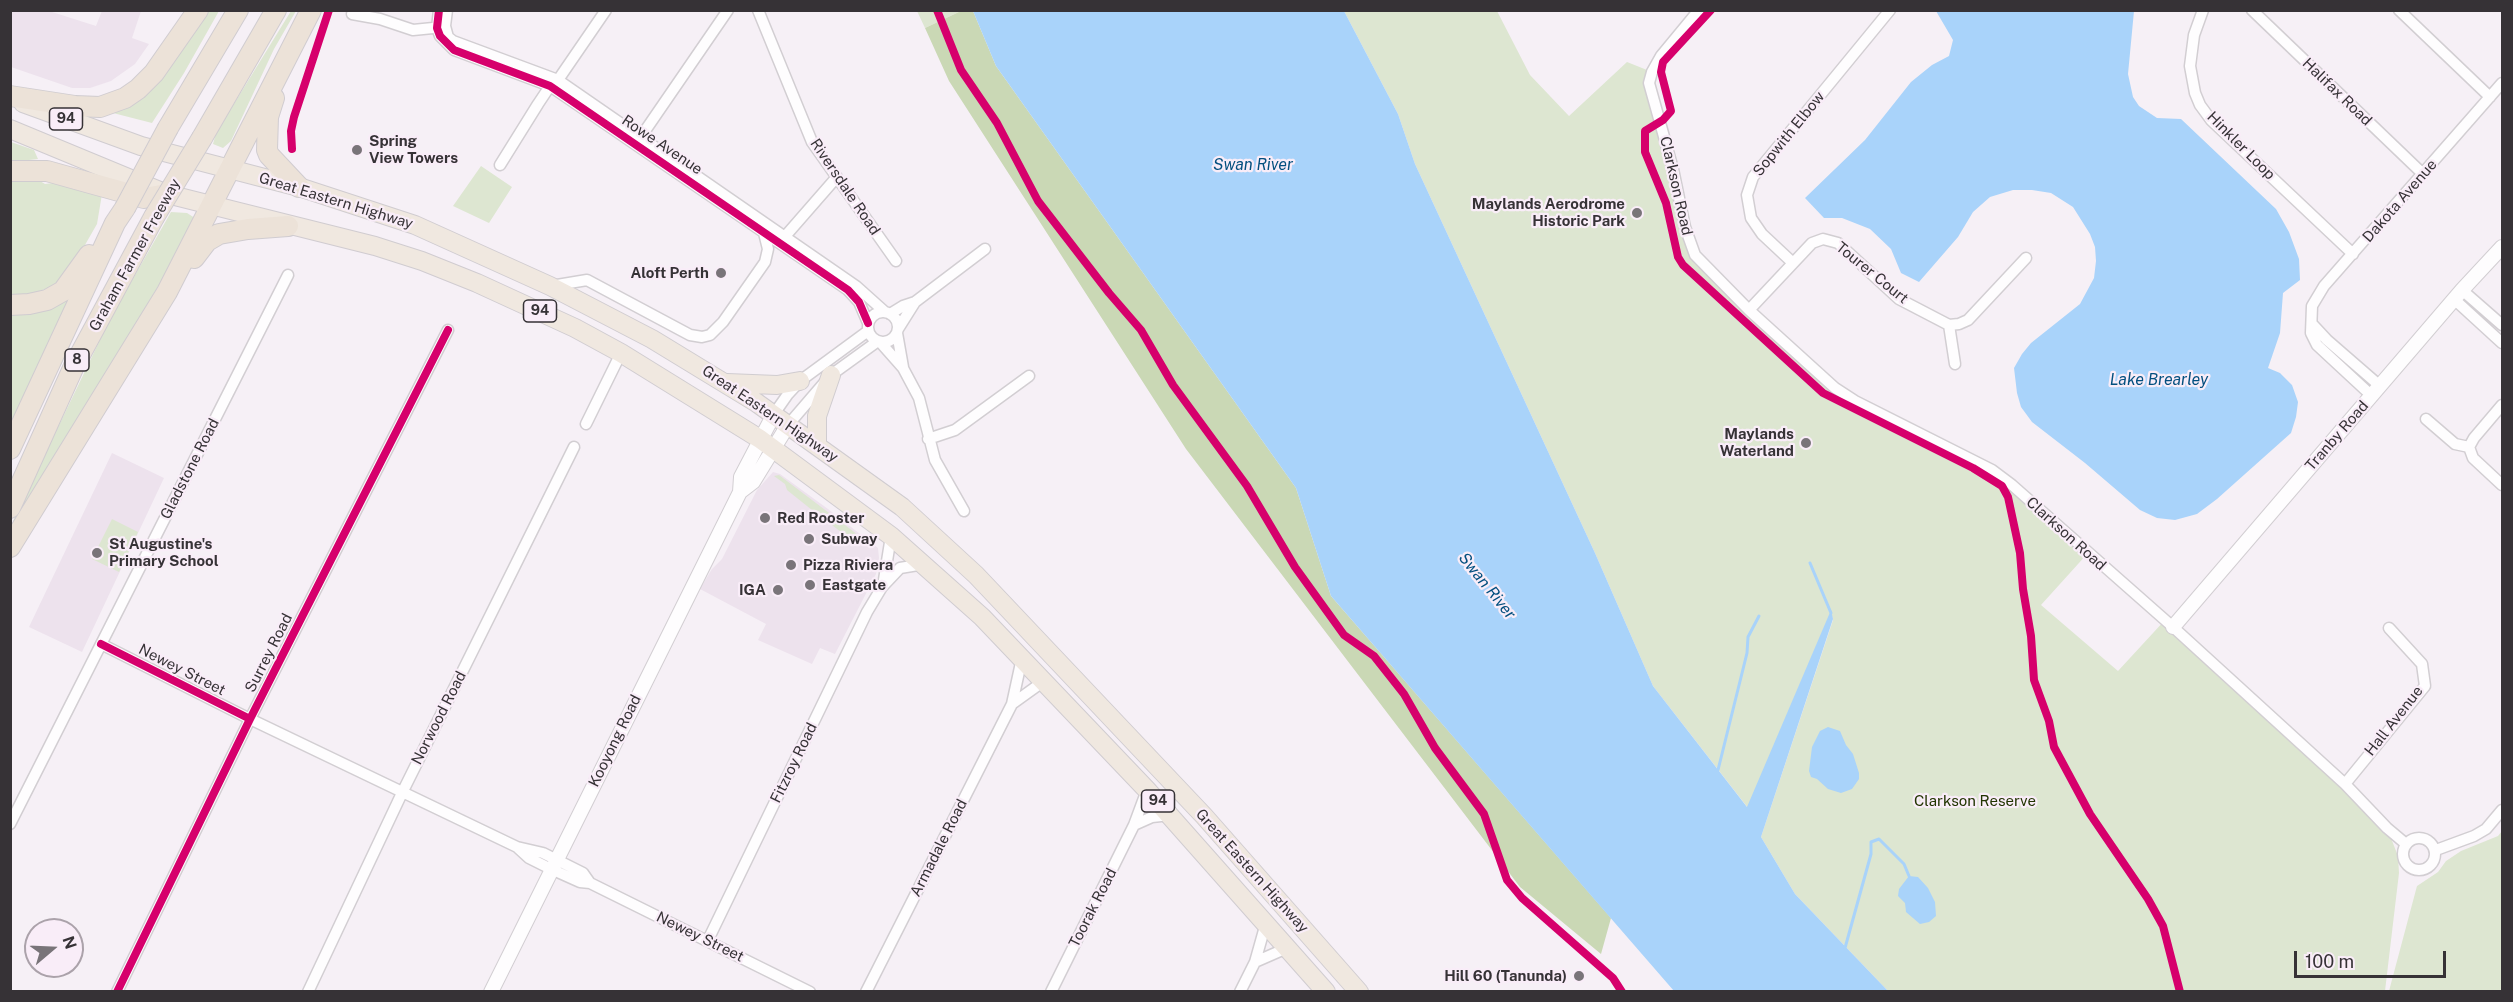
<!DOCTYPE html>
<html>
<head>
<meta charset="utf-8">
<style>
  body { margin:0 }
  #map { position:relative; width:2513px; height:1002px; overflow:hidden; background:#f6f0f6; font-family:"Public Sans",sans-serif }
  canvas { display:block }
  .frame { position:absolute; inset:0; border:12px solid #363236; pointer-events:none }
  .north { position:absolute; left:24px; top:918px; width:60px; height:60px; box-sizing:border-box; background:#f9edf8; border:2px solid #aba2aa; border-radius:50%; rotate:71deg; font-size:16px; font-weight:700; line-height:24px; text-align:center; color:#363236 }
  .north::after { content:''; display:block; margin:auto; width:21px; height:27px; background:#797479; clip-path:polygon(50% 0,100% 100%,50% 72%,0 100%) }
  .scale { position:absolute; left:2294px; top:951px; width:152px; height:27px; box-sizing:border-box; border:3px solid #363236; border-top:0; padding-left:8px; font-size:18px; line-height:21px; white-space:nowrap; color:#363236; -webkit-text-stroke:4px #f9edf8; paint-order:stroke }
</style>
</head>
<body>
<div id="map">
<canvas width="2513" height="1002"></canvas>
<div class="frame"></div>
<div class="north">N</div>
<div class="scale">100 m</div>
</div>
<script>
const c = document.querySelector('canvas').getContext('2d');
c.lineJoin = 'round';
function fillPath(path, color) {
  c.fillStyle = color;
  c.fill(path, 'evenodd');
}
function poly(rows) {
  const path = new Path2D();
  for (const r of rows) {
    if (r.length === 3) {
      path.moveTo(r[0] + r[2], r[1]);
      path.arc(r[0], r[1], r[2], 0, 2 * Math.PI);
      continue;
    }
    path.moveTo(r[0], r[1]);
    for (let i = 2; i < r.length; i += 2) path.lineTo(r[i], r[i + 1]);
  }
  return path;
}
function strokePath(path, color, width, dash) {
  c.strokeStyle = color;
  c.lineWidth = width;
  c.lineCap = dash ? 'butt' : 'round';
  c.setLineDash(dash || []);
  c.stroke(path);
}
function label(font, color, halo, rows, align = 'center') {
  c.font = font + ' "Public Sans",sans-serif';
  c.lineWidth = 4.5;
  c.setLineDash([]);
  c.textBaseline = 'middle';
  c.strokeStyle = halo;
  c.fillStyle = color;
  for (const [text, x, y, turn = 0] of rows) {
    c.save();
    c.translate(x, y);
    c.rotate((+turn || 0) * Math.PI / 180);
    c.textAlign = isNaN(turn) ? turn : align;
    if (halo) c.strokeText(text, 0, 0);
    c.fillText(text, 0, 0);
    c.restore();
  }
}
fillPath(poly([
  [11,10,49,11,96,26,102,11,141,11,132,38,149,44,135,64,111,81,90,88,72,88,11,67],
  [112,453,164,478,82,652,29,627],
  [773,472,780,474,828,509,878,548,879,558,876,574,835,654,820,648,812,664,758,640,766,624,700,589,712,569,722,559,757,490]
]), '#ede2ed');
fillPath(poly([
  [204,11,219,11,184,73,152,123,113,113,145,88],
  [291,11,296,11,274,49,231,141,223,148,213,144,216,133],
  [917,11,961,11,925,28],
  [1344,11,1497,11,1530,75,1569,116,1627,62,1652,72,1687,244,1831,389,1992,472,2088,553,2041,605,2118,671,2165,620,2387,828,2398,856,2399,873,2385,991,1888,991,1795,894,1761,837,1833,620,1831,612,1748,808,1653,686,1595,553,1415,164,1398,114],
  [11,142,34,150,38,159,11,162],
  [481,166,512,187,489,223,453,206],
  [10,177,40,181,45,184,61,182,102,194,97,224,70,271,53,286,32,294,11,294],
  [171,212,187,213,198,220,16,522,13,521,110,319],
  [68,295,71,298,11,423,11,309],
  [779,475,870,544,871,544,849,538,824,519,819,511,812,510,787,490,785,484,774,476],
  [112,519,138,532,119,572,92,559],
  [2502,831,2502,991,2389,991,2417,886,2438,872,2446,861,2461,851,2498,836]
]), '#dde6d1');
fillPath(poly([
  [961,11,973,11,996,66,1296,488,1331,596,1611,918,1601,954,1520,887,1186,449,949,81,925,28]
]), '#cad8b5');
fillPath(poly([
  [973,11,1344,11,1398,114,1415,164,1595,553,1653,686,1747,807,1831,610,1833,619,1761,837,1795,894,1888,991,1674,991,1331,596,1296,488,996,66],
  [1936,11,2134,11,2128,74,2133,97,2139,106,2157,118,2181,119,2276,209,2289,232,2299,259,2300,280,2283,293,2280,333,2268,368,2280,373,2292,385,2298,402,2296,417,2291,433,2217,499,2197,514,2175,520,2157,518,2140,510,2085,463,2032,422,2021,407,2017,393,2014,368,2022,354,2031,343,2080,304,2094,278,2096,261,2095,247,2090,234,2073,207,2051,193,2032,190,2013,190,1990,197,1973,212,1958,237,1919,282,1901,273,1891,249,1870,229,1842,218,1824,218,1805,198,1865,140,1911,82,1932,65,1949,56,1953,40],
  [1828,727,1840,731,1846,745,1853,754,1859,773,1859,779,1852,789,1841,793,1828,789,1817,779,1811,777,1809,771,1812,747,1820,731],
  [1909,876,1918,877,1928,888,1935,902,1936,916,1929,922,1920,924,1906,912,1905,903,1898,896,1899,889]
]), '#a9d3fa');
strokePath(poly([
  [1810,563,1831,613],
  [1718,770,1747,653,1748,637,1759,616],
  [1845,948,1871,854,1871,842,1879,839,1904,864,1909,876]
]), '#a9d3fa', 3);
const minor = poly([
  [439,10,437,28,440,36,454,50,550,86,848,290,859,302,868,323],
  [447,10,445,26,448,37,453,41,558,80,856,286,885,312],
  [758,10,812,142,896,261],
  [1699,10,1661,56,1652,72,1649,83,1673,169,1685,227,1695,255,1749,310,1835,388,1855,401,1992,470,2012,485,2173,627,2345,784,2387,828,2406,844],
  [2203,10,2194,35,2190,66,2195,93,2200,105,2211,120,2353,254],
  [2252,10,2423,174],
  [2399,10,2490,97],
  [352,14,380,19,413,30,443,27],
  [638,141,728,10],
  [500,165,538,104,550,86,558,80,606,10],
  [781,241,836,178],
  [1793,263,1762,234,1751,218,1747,195,1753,177,1890,10],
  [551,286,587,280,690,335,702,337,710,335,723,322,765,262,768,249,764,233],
  [2462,290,2502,325],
  [2455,300,2502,343],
  [1749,310,1812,243,1823,239,1838,243,1899,299,1949,325,1959,324,1968,320,2026,258],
  [883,327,15],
  [890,314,903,306,915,302,985,249],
  [1949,325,1955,364],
  [2313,325,2327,340,2380,386],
  [898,329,915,302],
  [897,333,903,367],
  [880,342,903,368,919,398,935,460,964,511],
  [2372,396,2317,345,2311,333,2312,306,2324,286,2502,83],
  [2502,405,2474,438,2469,447,2473,458,2502,485],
  [774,414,788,394,800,381,868,331],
  [2426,419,2455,444,2469,447],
  [586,424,621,353],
  [788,425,831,375,878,341],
  [928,439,955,430,1029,376],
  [883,586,891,536],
  [101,644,250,719,517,847,529,858,551,869,580,882,590,883,810,992],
  [1012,704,1044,681],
  [2345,784,2425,686,2422,664,2389,628],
  [10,824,288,275],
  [1134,825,1152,817,1170,815],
  [2419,854,16],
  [517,847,543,853,583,873,590,883],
  [2436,850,2474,836,2486,829,2502,810],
  [708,940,867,612,882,587,900,568,924,564],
  [1255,962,1287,948],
  [117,992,250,719,448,330],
  [308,992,402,793,574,447],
  [866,992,1012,704,1022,658],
  [1051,992,1134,825,1147,790],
  [1240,992,1255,962,1266,923]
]);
const tertiary = poly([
  [740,492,753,482,788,425],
  [2173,627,2462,290,2502,247],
  [491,992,740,492,741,477,774,414]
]);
const trunk = poly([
  [23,103,141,146,299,187,415,225,550,286,652,339,757,403,902,507,976,575,1204,816,1359,992],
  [10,129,167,194,375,246,422,261,477,283,575,328,621,353,760,439,891,536,982,617,1147,790,1326,992],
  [727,383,777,385,800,381],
  [817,444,817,416,831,375]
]);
const motorway = poly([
  [10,96,75,106,100,107,125,98,138,89,154,73,198,10],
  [274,98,268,117,267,150,269,155,299,187],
  [168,128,238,10],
  [202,138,276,10],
  [10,171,47,171,144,198,167,194],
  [194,258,207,241,219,234,248,229,288,226],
  [10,305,29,304,47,300,63,291,89,255],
  [10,449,115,223,125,208],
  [10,508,74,366,154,217],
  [10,547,167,292,311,10]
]);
strokePath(minor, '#d2ced2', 13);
strokePath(tertiary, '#d2ced2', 16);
strokePath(trunk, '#d0ccd0', 20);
strokePath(motorway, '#d0ccd0', 22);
strokePath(minor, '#fefdfe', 10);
strokePath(tertiary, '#fefdfe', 14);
strokePath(trunk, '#f0e8e0', 18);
strokePath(motorway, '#ece2d8', 20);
const motorwayBridge = poly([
  [125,208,168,128],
  [154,217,202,138]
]);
strokePath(motorwayBridge, '#d0ccd0', 22, []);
strokePath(motorwayBridge, '#ece2d8', 20);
strokePath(poly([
  [439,10,437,28,440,36,454,50,550,86,848,290,859,302,868,323],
  [937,10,961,70,997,123,1038,201,1109,293,1141,330,1173,385,1247,486,1295,567,1344,635,1374,656,1404,694,1435,748,1484,814,1507,880,1522,898,1613,978,1622,992],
  [1711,10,1663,62,1661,72,1671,111,1663,120,1645,131,1645,152,1666,203,1678,257,1683,265,1823,393,1973,468,2002,486,2008,497,2020,553,2023,589,2031,636,2034,680,2049,721,2054,747,2090,814,2148,899,2163,926,2180,992],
  [292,149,291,131,294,117,329,10],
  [101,644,250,719],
  [117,992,250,719,448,330]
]), '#d6006c', 8);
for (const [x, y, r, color] of [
  [357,150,6,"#797479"],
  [1637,213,6,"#797479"],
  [721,273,6,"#797479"],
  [1806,443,6,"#797479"],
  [765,518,6,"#797479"],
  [809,539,6,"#797479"],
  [97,553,6,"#797479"],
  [791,565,6,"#797479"],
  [810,585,6,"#797479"],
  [778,590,6,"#797479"],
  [1579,976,6,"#797479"]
]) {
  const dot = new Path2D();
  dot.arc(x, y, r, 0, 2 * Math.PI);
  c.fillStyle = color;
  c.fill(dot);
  strokePath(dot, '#f9edf8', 2);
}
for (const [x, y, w] of [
  [66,119,33],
  [540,311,33],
  [77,360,24],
  [1158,801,33]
]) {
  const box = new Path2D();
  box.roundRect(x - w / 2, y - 11, w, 22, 4.5);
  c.fillStyle = '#f9edf8';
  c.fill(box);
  strokePath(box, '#363236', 1.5);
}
label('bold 14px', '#363236', null, [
  ["94",66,119],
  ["94",540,311],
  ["8",77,360],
  ["94",1158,801]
]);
label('15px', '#363236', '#f9edf8', [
  ["Halifax Road",2337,92,44],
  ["Sopwith Elbow",1789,134,-51],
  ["Rowe Avenue",662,145,34],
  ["Hinkler Loop",2241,146,45],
  ["Clarkson Road",1676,186,77],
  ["Riversdale Road",845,187,56],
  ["Great Eastern Highway",336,201,17],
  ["Dakota Avenue",2400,201,-49],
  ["Graham Farmer Freeway",135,255,-61],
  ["Tourer Court",1872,273,39],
  ["Great Eastern Highway",770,414,34],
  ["Tranby Road",2337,436,-49],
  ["Gladstone Road",190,469,-63],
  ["Clarkson Road",2066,534,42],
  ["Surrey Road",269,653,-63],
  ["Newey Street",182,670,27],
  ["Norwood Road",439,718,-63],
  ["Hall Avenue",2394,721,-52],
  ["Kooyong Road",615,741,-64],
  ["Fitzroy Road",794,763,-64],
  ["Armadale Road",939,848,-63],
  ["Great Eastern Highway",1252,871,48],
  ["Toorak Road",1093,908,-63],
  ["Newey Street",700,937,26]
]);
label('bold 15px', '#363236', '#f9edf8', [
  ["Spring",369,141],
  ["View Towers",369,158],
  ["Maylands Aerodrome",1625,204,"right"],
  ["Historic Park",1625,221,"right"],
  ["Aloft Perth",709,273,"right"],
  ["Maylands",1794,434,"right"],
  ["Waterland",1794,451,"right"],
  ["Red Rooster",777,518],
  ["Subway",821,539],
  ["St Augustine's",109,544],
  ["Primary School",109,561],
  ["Pizza Riviera",803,565],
  ["Eastgate",822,585],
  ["IGA",766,590,"right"],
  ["Hill 60 (Tanunda)",1567,976,"right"]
], 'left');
label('15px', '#213400', '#f9edf8', [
  ["Clarkson Reserve",1975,801]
]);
label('italic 16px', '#034f7f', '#f9edf8', [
  ["Swan River",1253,165],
  ["Lake Brearley",2159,380],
  ["Swan River",1487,586,51]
]);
</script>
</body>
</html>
